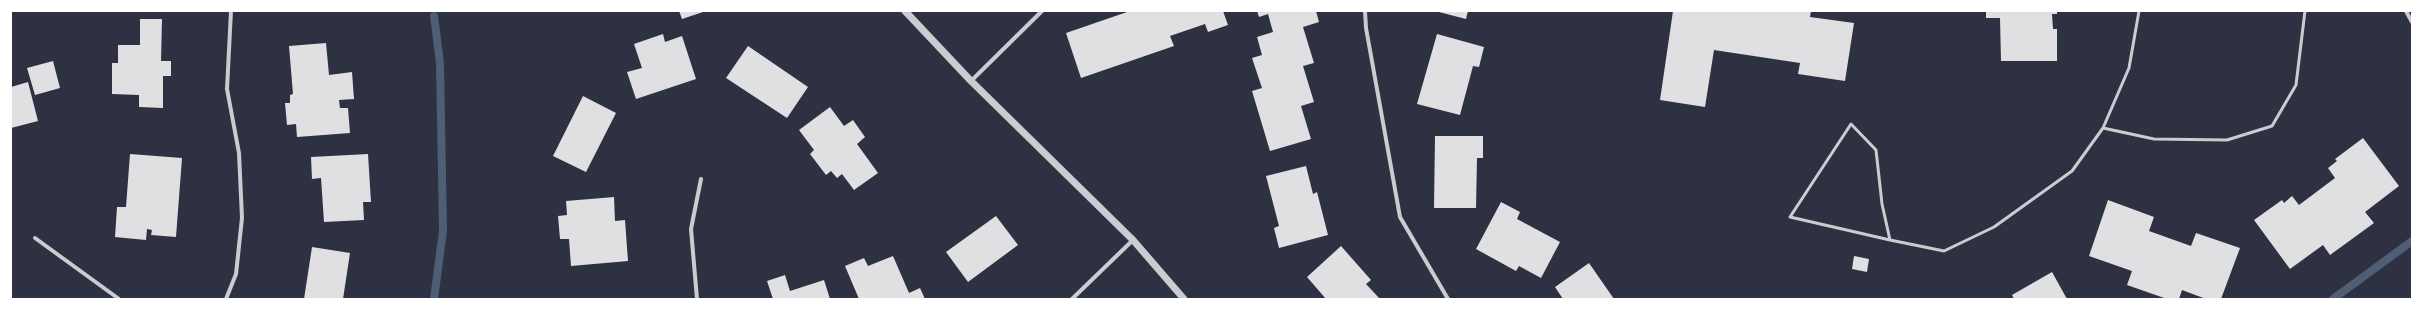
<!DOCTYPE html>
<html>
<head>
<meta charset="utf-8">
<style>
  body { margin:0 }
  #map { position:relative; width:2423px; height:310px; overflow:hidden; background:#2d3142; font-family:"Archivo Narrow",sans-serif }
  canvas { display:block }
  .frame { position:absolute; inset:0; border:12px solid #fff; pointer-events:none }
</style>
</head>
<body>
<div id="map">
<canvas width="2423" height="310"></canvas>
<div class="frame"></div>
</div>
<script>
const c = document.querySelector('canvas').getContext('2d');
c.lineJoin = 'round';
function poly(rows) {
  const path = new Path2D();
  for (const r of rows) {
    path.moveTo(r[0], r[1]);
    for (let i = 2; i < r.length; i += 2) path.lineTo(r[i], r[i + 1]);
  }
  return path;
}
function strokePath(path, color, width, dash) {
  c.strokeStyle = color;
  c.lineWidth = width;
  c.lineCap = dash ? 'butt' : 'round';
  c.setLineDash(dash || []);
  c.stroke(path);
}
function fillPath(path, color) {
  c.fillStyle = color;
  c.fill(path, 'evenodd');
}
strokePath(poly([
  [434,16,440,63,443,231,434,299],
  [2333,299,2412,241]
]), '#4f5d75', 8);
fillPath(poly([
  [679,11,706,11,682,19],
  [1130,11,1223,11,1228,25,1208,32,1205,24,1170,36,1174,46,1081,78,1066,33],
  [1257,11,1316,11,1319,22,1303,27,1314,63,1303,66,1314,102,1301,106,1311,139,1270,151,1252,91,1262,88,1252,58,1262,55,1257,37,1273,32,1268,14,1259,17],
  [1435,11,1468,11,1466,19],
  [1673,11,1811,11,1810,17,1854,23,1845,81,1798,74,1800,63,1714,50,1705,107,1660,100],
  [1986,11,2057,11,2057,14,2052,14,2053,29,2057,29,2057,61,2001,61,2000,18,1986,18],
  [140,19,162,19,161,61,171,61,171,76,163,76,163,108,139,107,139,95,112,94,112,63,118,63,118,45,140,45],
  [663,34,665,42,682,36,696,79,636,99,627,72,642,68,634,44],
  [1437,34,1484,47,1479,67,1473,66,1460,115,1417,104],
  [326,43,329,75,352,72,354,99,339,100,340,108,348,108,350,133,297,137,296,124,287,125,285,103,290,103,290,95,293,94,289,46],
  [748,46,808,87,787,118,726,78],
  [53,61,60,88,35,95,27,68],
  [28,82,38,121,11,128,11,87],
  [583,96,616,113,586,172,553,156],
  [830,107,844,126,853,120,865,137,857,144,878,173,854,190,842,174,837,178,831,171,826,175,810,154,814,150,799,130],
  [1435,136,1483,136,1483,158,1477,158,1476,208,1434,208],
  [2363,138,2399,186,2365,212,2374,223,2330,255,2323,245,2290,269,2254,220,2282,200,2284,203,2292,196,2299,205,2335,178,2328,168,2337,161,2335,159],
  [130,154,182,158,176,237,151,235,152,230,147,229,146,240,115,237,117,207,126,207],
  [368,154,371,202,363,202,364,220,324,222,321,178,312,179,311,157],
  [1306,166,1313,194,1317,192,1328,235,1279,248,1274,228,1279,226,1266,176],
  [614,197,615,221,625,220,628,261,571,266,569,239,560,239,558,216,567,215,566,201],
  [2108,200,2154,217,2149,231,2191,246,2196,233,2240,248,2221,299,2206,299,2182,290,2179,299,2167,299,2127,285,2132,271,2089,256],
  [1501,202,1520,212,1517,219,1560,242,1541,278,1519,266,1516,271,1476,249],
  [996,216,1018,245,968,282,946,252],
  [1341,246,1371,280,1366,284,1380,299,1326,299,1307,277],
  [312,247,350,253,343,299,304,299],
  [893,256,909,293,920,288,925,299,859,299,845,266,864,258,868,266],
  [1854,256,1869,259,1867,272,1852,269],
  [1589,263,1614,299,1563,299,1555,287],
  [2052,272,2067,299,2014,299,2012,295],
  [785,275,790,291,824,280,830,299,773,299,767,281]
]), '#e0e0e3');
strokePath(poly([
  [2103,128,2129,68,2139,11],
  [1890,240,1882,204,1876,150,1851,124,1790,217,1890,240,1944,251,1994,227,2072,171,2103,128,2154,139,2227,140,2272,126,2296,85,2305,11]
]), '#caccd0', 3);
strokePath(poly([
  [1365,11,1366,28,1400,217,1448,299],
  [2406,11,2412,22],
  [971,81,1042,11],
  [35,238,119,299],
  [226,299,236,274,242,218,239,153,227,89,231,11],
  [697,299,691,229,701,179],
  [1072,299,1133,240]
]), '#caccd0', 4);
strokePath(poly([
  [905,11,971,81,1133,240,1184,299]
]), '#caccd0', 7);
</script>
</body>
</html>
